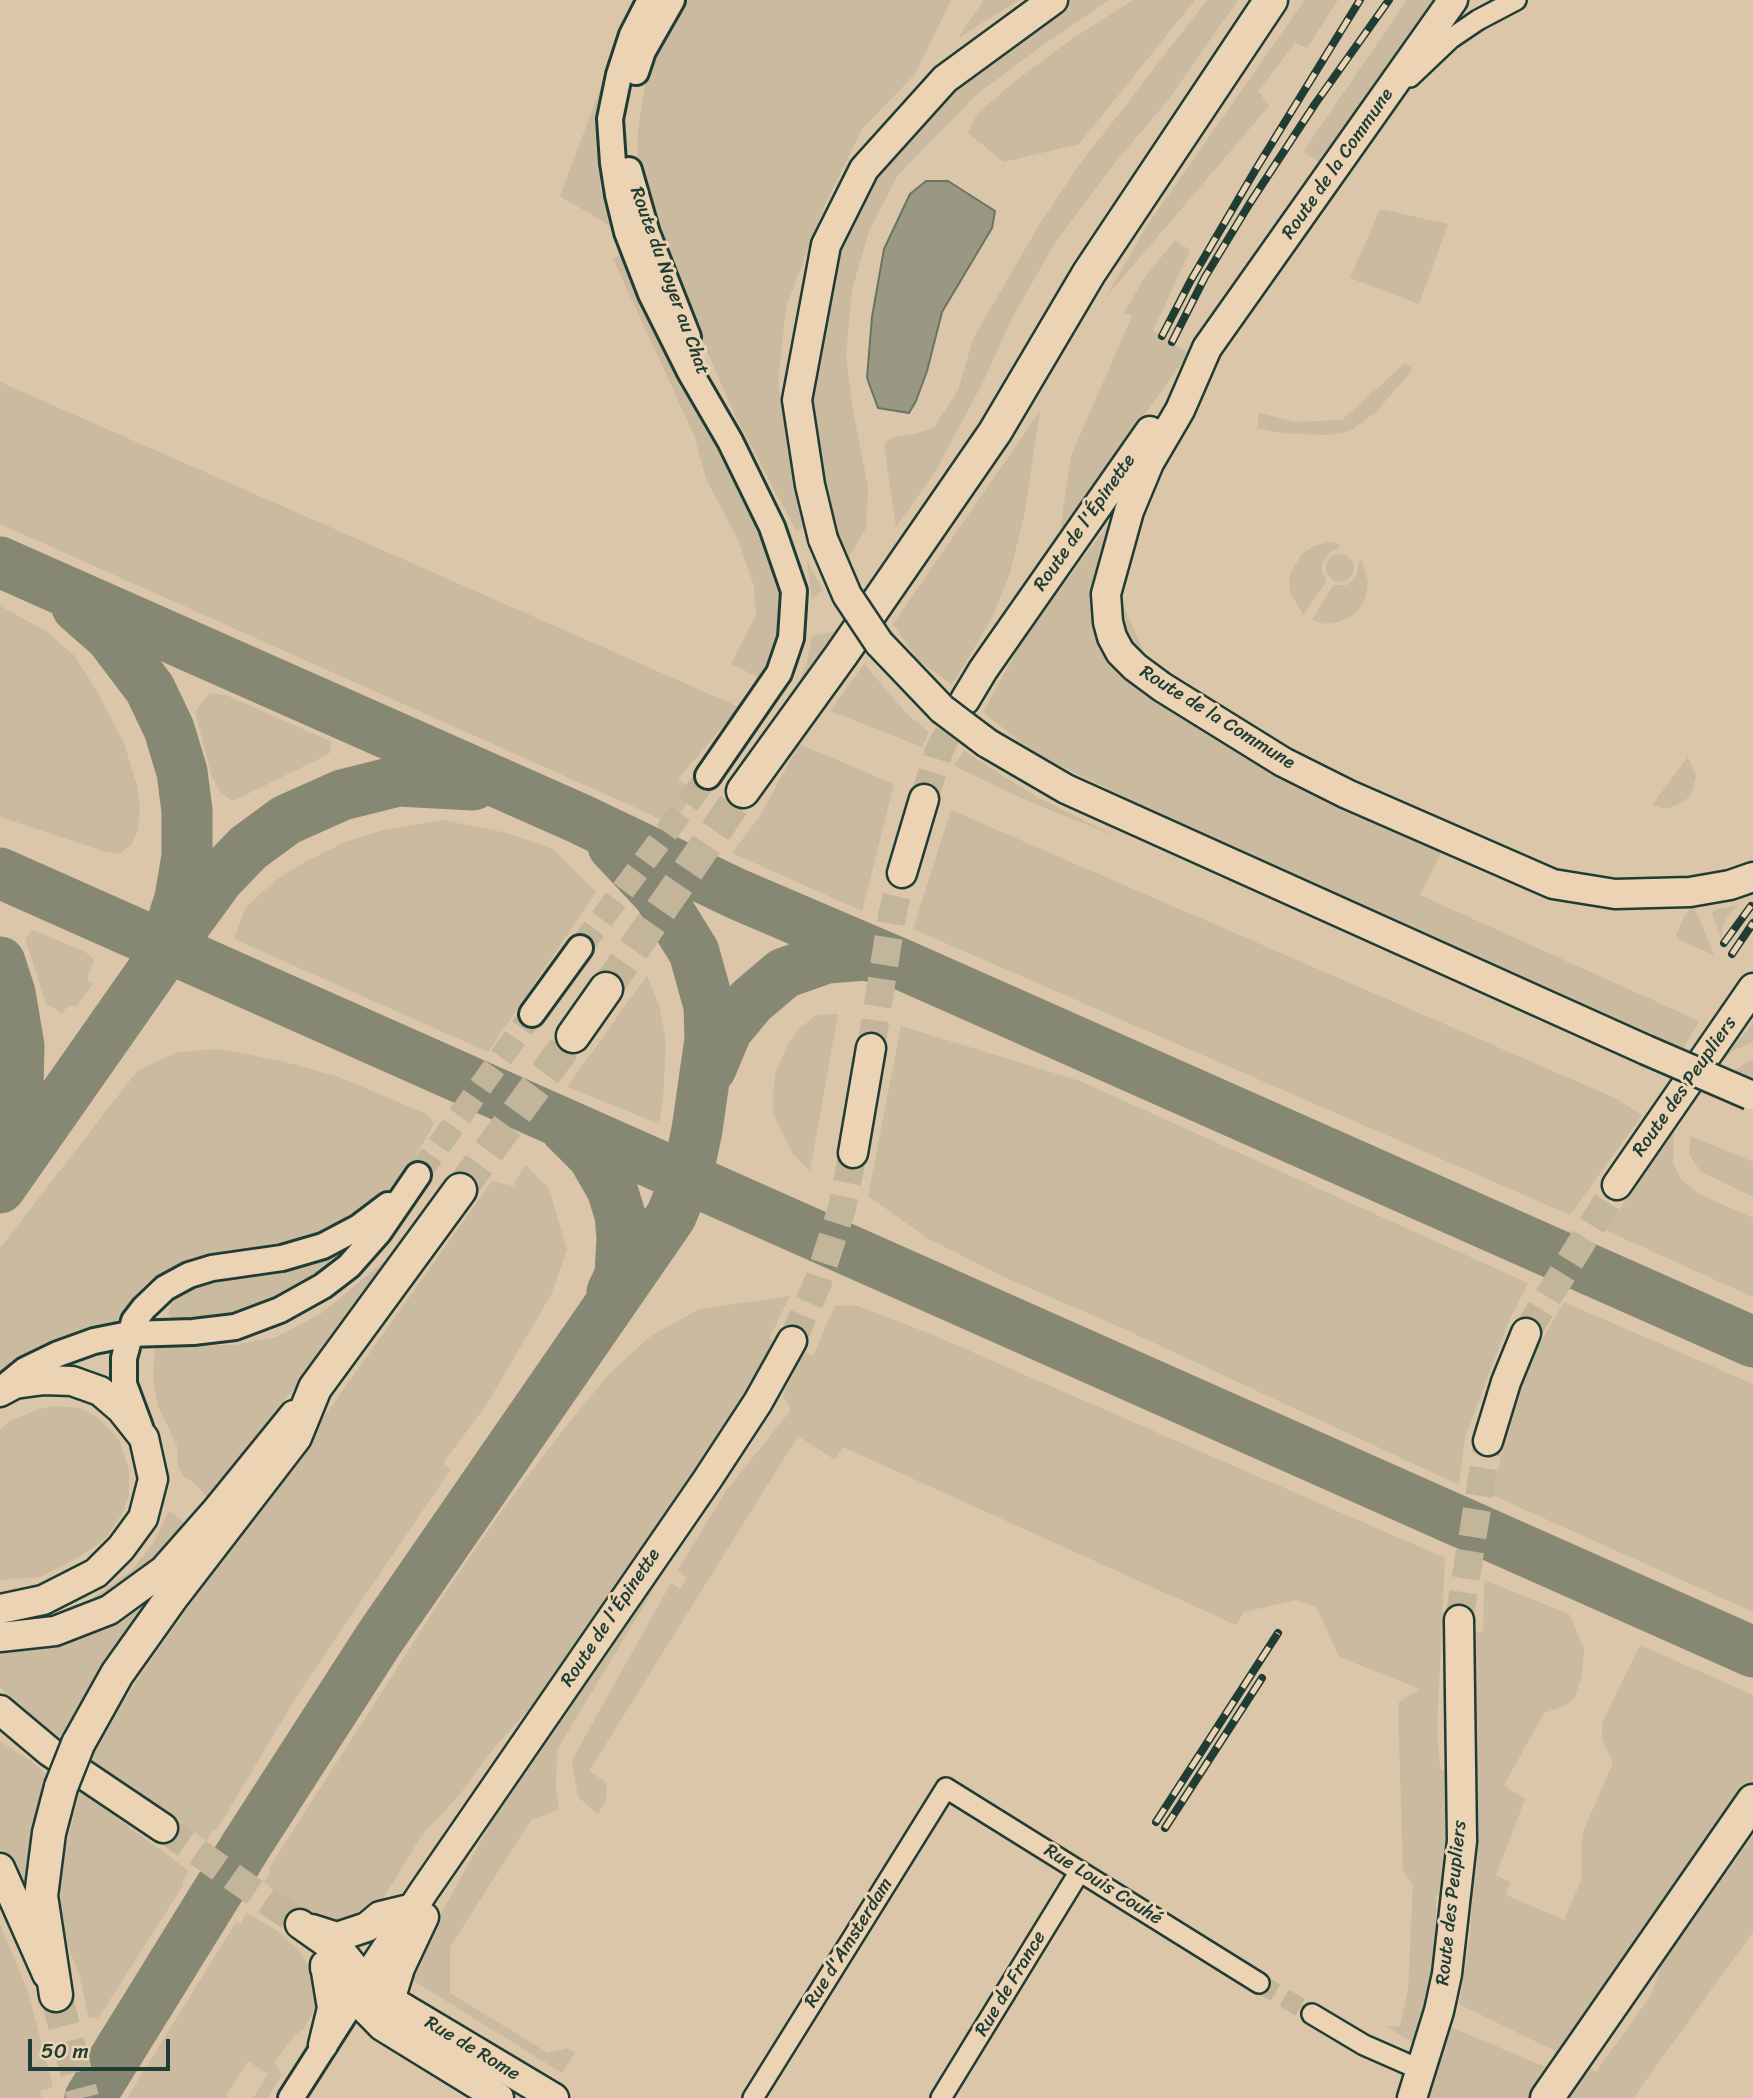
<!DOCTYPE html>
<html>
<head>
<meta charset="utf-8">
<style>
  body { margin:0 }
  #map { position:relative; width:1753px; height:2098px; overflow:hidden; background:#ecd3b4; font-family:Sriracha,sans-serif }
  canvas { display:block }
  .scale { position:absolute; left:28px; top:2039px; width:142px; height:32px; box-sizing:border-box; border:4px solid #1f3d34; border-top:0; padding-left:9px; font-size:21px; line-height:24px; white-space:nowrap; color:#1f3d34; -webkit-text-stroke:5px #ecd3b4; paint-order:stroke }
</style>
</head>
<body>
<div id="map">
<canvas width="1753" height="2098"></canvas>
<div class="scale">50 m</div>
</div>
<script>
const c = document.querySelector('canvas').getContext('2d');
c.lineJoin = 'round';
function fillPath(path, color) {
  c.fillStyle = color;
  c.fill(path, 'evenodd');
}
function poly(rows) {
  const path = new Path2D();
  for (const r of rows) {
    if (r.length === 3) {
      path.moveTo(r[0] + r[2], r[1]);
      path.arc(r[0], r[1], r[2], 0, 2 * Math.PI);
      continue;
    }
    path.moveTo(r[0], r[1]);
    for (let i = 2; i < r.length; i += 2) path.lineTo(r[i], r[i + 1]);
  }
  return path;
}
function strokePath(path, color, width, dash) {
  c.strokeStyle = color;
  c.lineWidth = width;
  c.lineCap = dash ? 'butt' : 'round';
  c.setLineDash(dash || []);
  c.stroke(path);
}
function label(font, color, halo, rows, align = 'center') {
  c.font = font + ' Sriracha,sans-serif';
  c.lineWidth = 6;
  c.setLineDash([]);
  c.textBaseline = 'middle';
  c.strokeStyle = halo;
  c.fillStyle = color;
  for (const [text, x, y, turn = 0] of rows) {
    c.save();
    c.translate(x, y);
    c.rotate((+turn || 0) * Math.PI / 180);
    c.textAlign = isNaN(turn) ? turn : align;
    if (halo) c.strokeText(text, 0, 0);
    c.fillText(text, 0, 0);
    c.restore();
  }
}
fillPath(poly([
  [0,0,1753,0,1753,2098,0,2098]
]), '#dbc6a9');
fillPath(poly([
  [684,0,951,0,915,74,862,129,825,204,786,307,778,384,805,524,797,532,736,418,655,231,637,165,638,130,649,60],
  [984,0,1019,0,958,38],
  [1071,0,1109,0,1040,47,975,96,898,175,869,231,852,290,846,357,853,411,868,487,866,528,849,557,838,537,823,493,811,400,833,257,888,153,946,89],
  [1133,0,1195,0,1079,144,1004,162,968,133,977,114,1015,81,1072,39],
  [1207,0,1238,0,1168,100,1113,165,1056,241,1012,318,982,384,935,472,896,527,884,445,891,438,915,434,934,427,958,391,973,339,1039,225,1077,168],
  [1305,0,1338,0,1307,48,1295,43,1258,91,1269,106,1106,297,1146,227],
  [1407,0,1440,0,1324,165,1303,152],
  [610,63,601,137,600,188,612,227,560,196],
  [1380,209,1448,224,1419,304,1350,278],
  [1175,240,1190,250,1153,331,1189,353,1060,531,1071,456,1132,316,1124,313,1143,280],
  [622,252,774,552,785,589,784,621,777,648,758,677,731,664,756,615,754,586,738,540,706,479,694,435,613,259],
  [1405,363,1413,369,1376,412,1350,431,1327,435,1280,433,1257,428,1259,413,1295,422,1342,420],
  [0,382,739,707,678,779,696,792,672,824,0,524],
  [1040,411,1024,516,1010,573,992,618,952,685,917,659,893,624],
  [1107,526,1117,591,1150,666,1193,718,1254,763,1361,818,1442,851,1420,895,1699,1021,1683,1049,1403,926,1211,839,1034,753,983,712,1023,640],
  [1330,542,1340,544,1338,549,1330,552,1322,563,1322,572,1327,581,1303,615,1291,594,1289,584,1291,572,1302,554,1314,546],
  [1340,568,14],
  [1362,560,1368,583,1366,597,1359,609,1348,618,1338,622,1325,624,1312,620,1333,585,1347,585,1355,578,1358,570,1358,562],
  [807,561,823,590,812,600],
  [0,606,44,630,74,655,95,688,124,743,137,786,140,808,138,829,131,845,119,854,103,851,0,817],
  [837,631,794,694,806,665,812,636],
  [864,664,907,714,929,732,922,747,830,711],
  [210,693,226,695,332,742,329,754,233,801,221,793,212,777,195,712],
  [799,744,894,784,862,911,732,853,760,816],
  [964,751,1035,796,1118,837,1030,802,954,766],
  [1688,757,1696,776,1691,795,1683,802,1666,809,1652,805],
  [951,810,1615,1098,1642,1115,1570,1215,913,929],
  [442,820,507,833,553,849,596,892,488,1052,234,939,245,908,276,880,307,861,345,842,384,830],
  [1738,905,1726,919,1722,927,1722,942,1712,913,1714,910],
  [1694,906,1714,955,1679,940,1676,935,1685,915],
  [33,930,81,950,90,955,94,961,87,979,93,984,77,1006,68,1006,62,1013,46,1004,25,938],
  [647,975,660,1009,666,1042,663,1100,659,1124,567,1087],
  [838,1014,810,1171,793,1154,773,1114,773,1092,776,1071,786,1048,798,1030,816,1015],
  [1753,1023,1753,1042,1734,1050,1719,1065,1716,1063,1732,1041,1743,1036],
  [901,1026,1080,1081,1528,1283,1508,1323,1465,1438,1459,1485,1122,1328,1006,1278,929,1239,868,1196],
  [219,1049,281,1061,336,1076,427,1114,434,1124,400,1183,362,1216,310,1243,156,1286,117,1321,0,1378,0,1248,138,1070,178,1052],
  [1753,1060,1753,1080,1735,1071,1748,1061],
  [1674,1131,1673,1163,1681,1180,1701,1195,1753,1218,1753,1297,1605,1230],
  [1691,1136,1753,1162,1753,1197,1700,1171,1689,1154],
  [526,1165,549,1189,567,1250,551,1295,487,1404,443,1463,451,1469,298,1694,216,1831,213,1830,207,1841,90,1762,113,1717,155,1654,492,1181,514,1186,516,1179],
  [362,1240,317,1281,247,1314,177,1322,168,1313,171,1304,184,1293,202,1282,304,1266],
  [391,1256,396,1258,208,1498,192,1481,184,1477,178,1467,177,1446,158,1406,153,1379,155,1347,234,1345,276,1337,319,1315],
  [790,1296,769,1339,776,1343,759,1368,755,1389,557,1678,494,1748,461,1793,421,1836,375,1912,335,1927,322,1916,295,1907,264,1882,271,1870,269,1868,447,1590,503,1509,571,1420,611,1372,651,1336,699,1309],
  [1564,1302,1753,1384,1753,1612,1492,1495,1510,1417,1522,1384,1538,1346],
  [835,1305,858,1306,931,1334,1445,1558,1437,1728,1440,1769,1447,1772,1443,1895,1436,1896,1436,1920,1440,1923,1433,1975,1418,2040,1415,2044,1386,2026,1400,2026,1408,1990,1413,1884,1403,1871,1398,1703,1420,1689,1339,1657,1317,1608,1296,1600,1244,1612,1236,1625,843,1447,835,1460,798,1436,589,1771,607,1783,606,1800,598,1814,578,1797,572,1760,671,1583,680,1589,687,1578,678,1570,725,1492,791,1410,783,1395,804,1351,813,1356],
  [55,1406,81,1408,101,1420,120,1441,129,1471,129,1495,122,1514,105,1539,79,1557,40,1577,0,1580,0,1430,8,1422,36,1410],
  [169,1511,186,1524,154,1561,123,1588,91,1604,93,1598,132,1570,154,1542],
  [664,1572,557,1750,556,1791,559,1810,531,1820,450,1947,450,1993,548,2053,567,2048,575,2053,562,2073,406,1976,485,1834,505,1793],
  [1484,1580,1569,1614,1584,1649,1582,1674,1575,1698,1562,1707,1544,1713,1504,1785,1525,1799,1496,1875,1510,1882,1506,1895,1564,1920,1582,1878,1581,1846,1584,1830,1613,1763,1602,1739,1602,1723,1640,1645,1753,1695,1753,1787,1563,2055,1459,2004,1470,1937,1472,1898,1469,1719,1472,1630,1483,1633],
  [157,1598,66,1746,21,1714,0,1686,0,1650,50,1646,105,1630],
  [0,1741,31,1761,52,1779,33,1919,0,1848],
  [80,1791,189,1871,182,1882,184,1884,99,2017,89,2018,79,1974,65,1939,60,1901,61,1867],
  [1753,1836,1753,1932,1633,2098,1566,2098,1588,2067,1596,2072,1652,1994,1661,1965],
  [247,1913,277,1931,299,1950,315,1978,316,2006,304,2029,295,2035,275,2061,281,2075,268,2098,253,2098,268,2074,248,2061,226,2096,229,2098,127,2098,236,1922,240,1924],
  [0,1924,28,1992,53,2087,40,2091,42,2098,0,2098],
  [1452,2028,1553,2070,1533,2098,1421,2098,1444,2033]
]), '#caba9f');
const water = poly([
  [926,181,948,181,995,211,992,228,942,312,927,371,916,401,909,413,878,408,867,378,872,317,884,249,910,194,926,181]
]);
fillPath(water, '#9a9882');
strokePath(water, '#697463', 2);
strokePath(poly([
  [0,562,578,818,737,894,903,965,1753,1342],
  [77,607,110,636,150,689,169,729,182,772,187,811,187,856,180,898,169,933],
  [0,873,1753,1652],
  [0,962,10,993,19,1046,18,1085,9,1140,0,1161],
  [711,1068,727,1030,751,1001,784,973,827,958,865,955,877,958],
  [565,1128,593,1156,612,1189,620,1215,622,1237,620,1275,612,1292],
  [0,1188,168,948,219,878,248,848,286,820,342,795,398,781,473,785],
  [90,2098,247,1844,379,1639,671,1216,687,1177,697,1130,710,1039,709,1006,694,952,658,894,613,846]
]), '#868874', 51);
strokePath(poly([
  [1259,1983,1312,2014]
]), '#c3b59a', 19, [19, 10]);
strokePath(poly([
  [580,948,708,776],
  [418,1175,532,1014]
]), '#c3b59a', 24, [24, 12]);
strokePath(poly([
  [924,799,939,751,965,700],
  [871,1048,892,916,902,873],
  [1526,1333,1617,1185],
  [792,1341,818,1282,842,1208,853,1153],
  [1459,1620,1488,1441],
  [163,1828,300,1924]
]), '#c3b59a', 28, [28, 14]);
strokePath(poly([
  [606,989,743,791],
  [460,1190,573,1036],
  [56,1995,83,2098]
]), '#c3b59a', 32, [32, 16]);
const minor = poly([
  [1410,77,1450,39,1478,20,1516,0],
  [1312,2014,1364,2045,1421,2070],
  [753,2098,946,1788,1259,1983],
  [941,2098,1080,1871]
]);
const tertiary = poly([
  [650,0,632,35,619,75,610,119,613,163,618,195,627,232,651,294,690,372,730,441,772,527,794,591,791,638,779,673,708,776],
  [636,72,643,51,672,0],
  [629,170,647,233,688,337],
  [532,1014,580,948],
  [3,1388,25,1370,58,1354,94,1341,129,1334,193,1332,235,1327,280,1310,323,1286,349,1266,379,1232,418,1175],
  [140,1427,124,1384,124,1358,134,1321,144,1308,165,1288,189,1275,212,1268,282,1258,323,1246,359,1227,388,1205],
  [291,2098,365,1982]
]);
const secondary = poly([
  [1453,0,1207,348,1180,410,1149,463,1129,511,1106,594,1108,622,1112,637,1120,652,1135,667,1162,687,1283,762,1347,794,1553,884,1615,894,1690,892,1730,885,1753,877],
  [823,539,810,485,797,400,826,245,864,169,945,79,1053,0],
  [879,643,942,709],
  [965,700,983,670,1150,431],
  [987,743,1066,789,1646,1050],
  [902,873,924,799],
  [853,1153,871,1048],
  [1617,1185,1753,988],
  [0,1392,15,1384,44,1380,72,1381,100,1391,121,1409,144,1438,153,1479,143,1518,121,1548,96,1573,43,1600,0,1609],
  [1488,1441,1506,1382,1526,1333],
  [0,1637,55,1631,109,1610,164,1570,216,1511,294,1415],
  [0,1710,50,1752,163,1828],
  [0,1868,47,1974],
  [300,1924,344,1955,365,1981,390,2000,554,2098],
  [312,1929,337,1937,367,1927,380,1916,413,1908],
  [325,1968,382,2026,499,2098],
  [365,1981,424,1891,707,1480,758,1402,792,1341],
  [385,2016,400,1968,424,1917],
  [323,2045,332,2008,325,1965],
  [1412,2098,1439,2011,1447,1974,1462,1841,1459,1620]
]);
const primary = poly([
  [743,791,842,654,995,432,1089,273,1271,0],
  [573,1036,606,989],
  [78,1744,117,1674,171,1598,295,1437,315,1388,460,1190],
  [56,1995,41,1896,49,1833,61,1787],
  [1547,2098,1753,1801]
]);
strokePath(minor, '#1f3d34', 24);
strokePath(tertiary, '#1f3d34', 30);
strokePath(secondary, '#1f3d34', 33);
strokePath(primary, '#1f3d34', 37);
strokePath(minor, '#ecd3b4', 19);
strokePath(tertiary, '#ecd3b4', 24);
strokePath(secondary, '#ecd3b4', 28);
strokePath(primary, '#ecd3b4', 32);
const rail = poly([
  [1162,336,1191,280,1256,169,1360,0],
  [1172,342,1205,277,1250,203,1315,104,1389,0],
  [1724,943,1751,906],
  [1732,954,1753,923],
  [1156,1822,1278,1633],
  [1165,1828,1262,1678]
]);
strokePath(rail, '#1f3d34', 8);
strokePath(rail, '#ecd3b4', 5, [16]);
const secondaryBridge = poly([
  [823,539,847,595,879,643],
  [942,709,987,743],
  [1646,1050,1750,1095]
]);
const primaryBridge = poly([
  [61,1787,78,1744]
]);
strokePath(secondaryBridge, '#1f3d34', 33, []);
strokePath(primaryBridge, '#1f3d34', 37, []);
strokePath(secondaryBridge, '#ecd3b4', 28);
strokePath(primaryBridge, '#ecd3b4', 32);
label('19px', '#1f3d34', '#ecd3b4', [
  ["Route de la Commune",1338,164,-55],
  ["Route du Noyer au Chat",669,281,70],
  ["Route de l'Épinette",1085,523,-55],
  ["Route de la Commune",1217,718,32],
  ["Route des Peupliers",1685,1087,-55],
  ["Route de l'Épinette",611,1618,-56],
  ["Rue Louis Couhé",1103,1885,32],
  ["Route des Peupliers",1452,1903,-84],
  ["Rue d'Amsterdam",849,1943,-58],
  ["Rue de France",1011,1984,-59],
  ["Rue de Rome",472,2049,31]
]);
</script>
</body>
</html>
